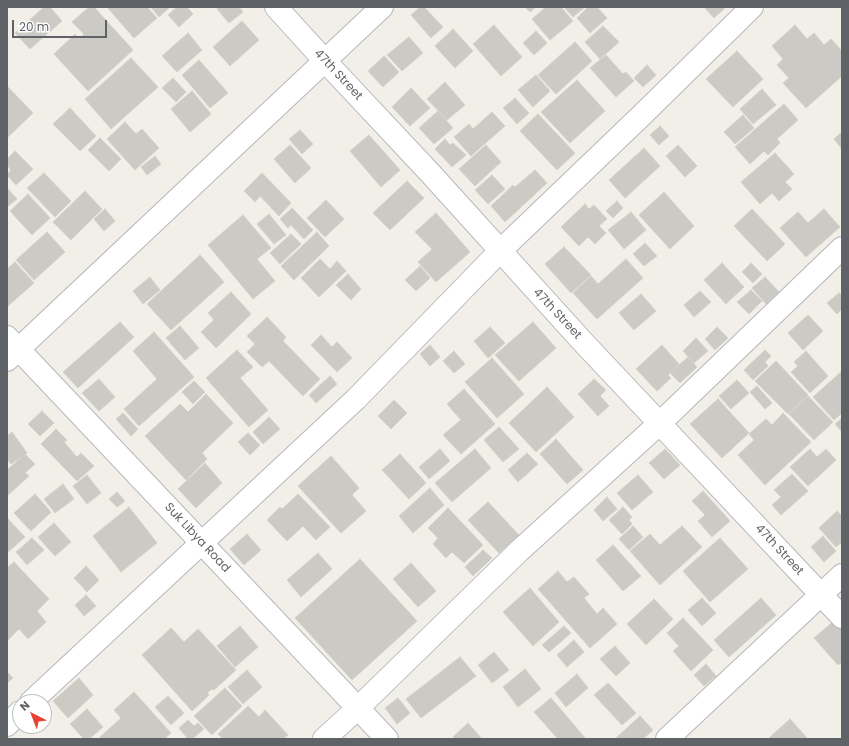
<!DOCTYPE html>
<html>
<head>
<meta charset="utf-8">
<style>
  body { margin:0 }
  #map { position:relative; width:849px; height:746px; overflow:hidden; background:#f1efe8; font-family:Poppins,sans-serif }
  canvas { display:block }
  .frame { position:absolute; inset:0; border:8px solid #5f6368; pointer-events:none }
  .north { position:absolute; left:12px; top:694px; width:40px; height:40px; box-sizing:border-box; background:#fff; border:1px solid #bfc1c3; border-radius:50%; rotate:318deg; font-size:11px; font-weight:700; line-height:16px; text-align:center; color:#5f6368 }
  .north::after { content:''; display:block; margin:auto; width:14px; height:18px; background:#ea4335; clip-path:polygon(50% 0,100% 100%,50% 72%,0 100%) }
  .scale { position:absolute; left:12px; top:20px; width:95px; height:18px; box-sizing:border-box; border:2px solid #5f6368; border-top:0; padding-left:5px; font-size:12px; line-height:14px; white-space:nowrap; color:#5f6368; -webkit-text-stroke:3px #fff; paint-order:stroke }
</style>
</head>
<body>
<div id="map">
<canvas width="849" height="746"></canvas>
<div class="frame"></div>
<div class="north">N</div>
<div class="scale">20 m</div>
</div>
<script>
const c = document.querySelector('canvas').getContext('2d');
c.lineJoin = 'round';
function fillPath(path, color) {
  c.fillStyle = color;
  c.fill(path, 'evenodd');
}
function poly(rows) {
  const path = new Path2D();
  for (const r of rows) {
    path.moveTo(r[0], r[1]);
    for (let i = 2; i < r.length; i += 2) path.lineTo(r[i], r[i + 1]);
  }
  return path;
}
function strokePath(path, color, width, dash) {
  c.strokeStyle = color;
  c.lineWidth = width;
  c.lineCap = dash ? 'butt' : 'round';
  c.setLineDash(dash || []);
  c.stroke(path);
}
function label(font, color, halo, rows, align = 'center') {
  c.font = font + ' Poppins,sans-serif';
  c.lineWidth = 4;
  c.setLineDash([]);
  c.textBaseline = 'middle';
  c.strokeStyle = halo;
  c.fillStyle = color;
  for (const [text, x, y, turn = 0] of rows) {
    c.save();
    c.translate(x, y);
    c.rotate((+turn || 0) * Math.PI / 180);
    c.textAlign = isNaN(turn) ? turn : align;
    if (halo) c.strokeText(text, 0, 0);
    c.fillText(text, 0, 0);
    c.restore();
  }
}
const building = poly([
  [44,7,50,7,62,21,30,49,15,33,44,7],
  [89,7,94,7,133,50,88,91,54,54,75,34,79,39,84,34,72,22,89,7],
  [107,7,147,7,157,18,134,38,107,7],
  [151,7,170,7,159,17,151,7],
  [177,7,187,7,193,14,179,27,168,15,177,7],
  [219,7,239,7,243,12,229,23,217,9,219,7],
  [420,7,424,7,443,27,431,38,411,15,420,7],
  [525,7,536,7,530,12,525,7],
  [546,7,561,7,573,21,550,40,532,19,546,7],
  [564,7,585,7,573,17,564,7],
  [588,7,597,7,607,18,590,33,577,18,588,7],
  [704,7,726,7,714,18,704,7],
  [242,21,259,40,230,66,213,47,242,21],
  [494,25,522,57,501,76,473,44,494,25],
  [795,25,807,39,814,33,824,45,831,39,842,51,842,76,806,108,783,83,789,78,777,65,783,59,772,46,795,25],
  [603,26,619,42,600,59,585,42,603,26],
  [453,29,473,51,455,68,435,46,453,29],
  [536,31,547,43,534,55,523,43,536,31],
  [188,33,202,50,177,72,162,56,188,33],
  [409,37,423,53,402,71,387,55,409,37],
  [575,42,592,61,556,94,538,75,575,42],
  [737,51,763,79,733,107,706,79,737,51],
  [606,55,623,74,626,72,634,81,616,97,590,68,606,55],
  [384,56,399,72,383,87,368,71,384,56],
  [131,58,158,87,111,129,85,99,131,58],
  [199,60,228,93,210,108,182,75,199,60],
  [647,65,656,75,643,87,634,78,647,65],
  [536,75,550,91,533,107,518,90,536,75],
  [173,78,186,92,176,102,162,88,173,78],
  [577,80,605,111,570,143,541,112,577,80],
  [445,82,465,105,447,120,427,99,445,82],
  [7,86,33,113,7,138,7,86],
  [411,88,430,108,410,126,392,107,411,88],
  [762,89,776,105,753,124,740,109,762,89],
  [192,91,211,114,190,132,171,109,192,91],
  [515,98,529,113,517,124,503,108,515,98],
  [784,104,798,120,777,139,780,143,768,155,764,151,750,164,735,147,784,104],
  [70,108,96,136,80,151,53,124,70,108],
  [438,111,453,128,434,144,419,128,438,111],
  [492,112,505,126,471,156,454,137,469,124,473,129,492,112],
  [538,114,575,153,557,170,520,131,538,114],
  [743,115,754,128,735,144,724,132,743,115],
  [125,122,136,134,142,129,159,148,135,170,107,139,125,122],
  [660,126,669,136,659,145,650,135,660,126],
  [300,130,313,144,302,154,289,139,300,130],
  [842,132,842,149,834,139,842,132],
  [369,135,400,170,381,187,350,151,369,135],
  [100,138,121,159,109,171,88,150,100,138],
  [445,139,450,145,453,143,466,155,452,167,435,149,445,139],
  [290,145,311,168,295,183,274,159,290,145],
  [486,145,501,162,475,186,459,169,486,145],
  [678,145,697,166,685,177,666,156,678,145],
  [644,148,660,166,625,198,609,180,644,148],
  [15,151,33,169,16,185,7,175,11,170,7,165,7,159,15,151],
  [775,153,794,174,785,182,792,189,779,201,772,193,760,204,741,182,775,153],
  [155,156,161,164,147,175,141,167,155,156],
  [535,170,547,183,505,222,491,206,513,185,515,187,535,170],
  [44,173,71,201,55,217,27,188,44,173],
  [262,173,291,203,279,216,260,196,255,202,244,191,262,173],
  [492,175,505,189,488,204,475,190,492,175],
  [407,181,424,198,390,230,373,213,407,181],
  [7,188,17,199,7,207,7,188],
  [85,191,102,209,71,240,53,222,85,191],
  [664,192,694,226,670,249,639,215,664,192],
  [28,194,50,218,32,235,10,211,28,194],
  [326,200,344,219,325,237,307,218,326,200],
  [617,201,623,208,613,218,606,211,617,201],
  [585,204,589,209,594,205,607,219,599,226,606,233,595,244,588,237,579,246,561,227,585,204],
  [292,208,313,230,304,239,291,225,288,228,280,219,292,208],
  [105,209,115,221,104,231,94,219,105,209],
  [752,209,785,244,767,261,734,226,752,209],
  [824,209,840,227,806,257,780,228,798,212,808,223,824,209],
  [631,212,646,230,624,249,608,230,631,212],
  [436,213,470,252,436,282,418,262,432,249,415,232,436,213],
  [269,214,286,235,274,244,257,224,269,214],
  [243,215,271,248,257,259,275,281,253,299,208,245,243,215],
  [47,232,65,252,34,280,16,260,47,232],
  [317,232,329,246,294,280,281,266,317,232],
  [291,234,301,244,280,264,270,253,291,234],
  [645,243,657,256,644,266,633,254,645,243],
  [564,247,591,275,571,293,545,264,564,247],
  [200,255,224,282,171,330,147,304,200,255],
  [320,259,330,269,337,261,346,271,319,297,301,278,320,259],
  [626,259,643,278,597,319,573,293,591,276,598,284,626,259],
  [15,262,34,283,8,306,7,305,7,269,15,262],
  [722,263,744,287,726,304,704,280,722,263],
  [751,263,762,274,753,283,742,272,751,263],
  [420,266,430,278,416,291,405,280,420,266],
  [348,274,361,289,351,300,336,285,348,274],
  [150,277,160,290,143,304,133,291,150,277],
  [765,277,779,292,766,304,752,288,765,277],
  [751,290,762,301,749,314,737,302,751,290],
  [700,291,711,302,694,317,684,305,700,291],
  [231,292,251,314,216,348,201,332,214,320,208,313,231,292],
  [839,293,842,296,842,309,837,314,827,303,839,293],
  [641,294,656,311,634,330,619,313,641,294],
  [808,315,823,331,803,350,788,333,808,315],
  [267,317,286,337,283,341,320,379,303,396,269,361,262,367,247,352,255,344,247,336,267,317],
  [120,322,134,337,78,388,63,372,120,322],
  [533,322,556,348,519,381,495,355,533,322],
  [180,326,199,348,185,360,166,338,180,326],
  [490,327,505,343,488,358,474,341,490,327],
  [717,327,728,338,715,350,705,339,717,327],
  [154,332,194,377,139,426,124,409,157,379,133,351,154,332],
  [321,335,332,347,337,342,352,358,337,372,311,345,321,335],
  [696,338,708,351,694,363,683,351,696,338],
  [430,345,440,357,430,366,420,354,430,345],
  [662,345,679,364,668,375,671,378,657,391,636,369,662,345],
  [237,350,253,367,240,378,268,410,249,427,206,378,237,350],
  [765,350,771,356,765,362,768,366,753,380,744,370,765,350],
  [454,351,465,364,454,373,443,361,454,351],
  [806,351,828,376,810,393,791,372,798,366,794,362,806,351],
  [688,357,697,367,680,383,670,373,688,357],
  [492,358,524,394,497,418,465,382,492,358],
  [776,361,808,395,788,414,755,381,776,361],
  [842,371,842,413,834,420,813,397,842,371],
  [330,376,337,384,316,403,309,395,330,376],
  [99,379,115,397,99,411,82,393,99,379],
  [594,379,606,390,600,396,609,406,598,416,578,394,594,379],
  [737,380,749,393,731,409,719,396,737,380],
  [194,381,205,392,193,404,182,392,194,381],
  [757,386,772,403,765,409,750,392,757,386],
  [547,387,574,417,536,452,509,423,547,387],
  [464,389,495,424,461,454,443,435,461,420,447,404,464,389],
  [206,394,233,423,202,453,207,459,186,480,145,436,180,404,188,412,206,394],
  [808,396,833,422,814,440,789,414,808,396],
  [718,399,749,433,722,458,690,424,718,399],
  [394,400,407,413,391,429,378,416,394,400],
  [42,411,54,423,40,436,28,424,42,411],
  [123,413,138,429,131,436,116,419,123,413],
  [783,413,811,442,765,485,738,455,754,440,749,434,766,419,772,425,783,413],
  [269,417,280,429,263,444,253,432,269,417],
  [842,418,842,432,835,424,842,418],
  [499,427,519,449,503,462,484,440,499,427],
  [56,429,67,440,64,442,77,457,81,453,94,466,77,481,41,444,56,429],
  [12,432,27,453,11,464,7,459,7,436,12,432],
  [248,433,260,445,250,455,238,442,248,433],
  [556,439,583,470,567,484,540,454,556,439],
  [440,449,450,461,429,479,419,467,440,449],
  [475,449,491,468,452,502,435,483,475,449],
  [665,449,680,465,664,479,649,463,665,449],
  [810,449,817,457,826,449,836,460,808,486,790,467,810,449],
  [527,453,538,464,518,482,508,470,527,453],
  [25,454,35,464,25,473,29,476,7,496,7,470,25,454],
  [400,454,426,483,409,499,382,470,400,454],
  [331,456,359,488,352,495,366,511,341,533,298,486,331,456],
  [205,463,222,483,196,508,178,489,205,463],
  [792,474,808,491,781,515,772,505,781,497,774,490,792,474],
  [87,475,101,493,87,504,73,486,87,475],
  [638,475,653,492,632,510,617,493,638,475],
  [63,484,74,499,55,513,44,499,63,484],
  [430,488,444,505,413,533,399,516,430,488],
  [703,491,730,521,712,537,698,521,705,515,692,501,703,491],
  [117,492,125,501,117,507,109,499,117,492],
  [35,494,51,512,31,531,14,513,35,494],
  [298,494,330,527,316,540,303,526,287,541,267,520,280,507,282,509,298,494],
  [607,497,617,509,603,521,594,510,607,497],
  [488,502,519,535,499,553,468,520,488,502],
  [129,507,157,543,121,572,93,536,129,507],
  [623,507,632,517,629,520,632,524,622,534,609,520,623,507],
  [448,508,483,545,464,563,452,552,446,558,433,544,438,538,428,528,448,508],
  [837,511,842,516,842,542,836,547,819,528,837,511],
  [8,519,25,537,7,553,7,520,8,519],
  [54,523,71,542,55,556,38,537,54,523],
  [633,526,643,537,629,550,619,539,633,526],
  [682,526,702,547,660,585,630,551,650,534,660,545,682,526],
  [247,534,261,550,244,565,230,549,247,534],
  [823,536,836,551,824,562,811,547,823,536],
  [32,538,44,550,27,565,16,552,32,538],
  [720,538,748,569,710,602,683,571,720,538],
  [613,545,641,576,623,591,596,560,613,545],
  [483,550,492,558,473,576,465,567,483,550],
  [318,553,332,569,301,597,287,580,318,553],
  [360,559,417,621,352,680,295,618,360,559],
  [14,562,49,599,37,611,46,622,28,639,19,629,7,641,7,568,14,562],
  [411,563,436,591,418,607,393,579,411,563],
  [86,566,99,580,87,592,74,578,86,566],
  [558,571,567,582,574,577,589,594,584,598,597,614,603,608,617,624,590,648,538,589,558,571],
  [530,588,559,622,533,646,503,612,530,588],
  [86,595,96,606,84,616,75,605,86,595],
  [702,598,716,613,702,626,688,610,702,598],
  [761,598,776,615,729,657,714,640,761,598],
  [654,599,673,619,646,645,627,624,654,599],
  [683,618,713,650,691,671,673,651,679,646,667,633,683,618],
  [835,620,842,628,842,662,838,665,814,638,835,620],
  [240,626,258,647,235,667,217,646,240,626],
  [564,626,571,633,549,652,542,645,564,626],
  [171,628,184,642,198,629,236,670,214,690,212,689,207,693,209,695,192,711,142,655,171,628],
  [574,640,584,652,567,667,557,655,574,640],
  [615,646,630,663,616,676,600,659,615,646],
  [494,652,509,670,492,683,478,665,494,652],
  [460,657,476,676,421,718,406,699,460,657],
  [706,664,716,676,704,686,694,675,706,664],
  [525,669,541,689,518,707,503,687,525,669],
  [247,670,262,687,243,704,228,687,247,670],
  [7,672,13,678,7,683,7,672],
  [577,674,588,688,566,707,555,693,577,674],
  [79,678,93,695,68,718,53,701,79,678],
  [608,683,636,713,622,725,594,695,608,683],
  [225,688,242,706,212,735,194,716,225,688],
  [134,692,171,733,164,739,98,739,121,718,114,710,134,692],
  [168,696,184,713,171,725,155,707,168,696],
  [398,698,410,713,397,724,385,708,398,698],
  [551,698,586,739,558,739,534,712,551,698],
  [248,706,259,717,265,710,288,735,283,739,223,739,218,734,248,706],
  [87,709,103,727,89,739,84,739,70,724,87,709],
  [640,716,653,730,643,739,615,739,640,716],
  [790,719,808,739,770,739,769,738,790,719],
  [188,720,194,726,198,723,204,729,192,739,188,739,179,728,188,720],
  [468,723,482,739,455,739,453,737,468,723]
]);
fillPath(building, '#cccac5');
strokePath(building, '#d6d1c6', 1);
const street = poly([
  [276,7,325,61,431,174,582,341,842,617],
  [7,337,387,739],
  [7,360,382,7],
  [31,702,356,399,500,251,642,115,752,7],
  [7,725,20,712],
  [324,739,358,708,519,551,660,423,842,248],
  [667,739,842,575]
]);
strokePath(street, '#b5b8bc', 24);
strokePath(street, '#fff', 22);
label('12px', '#5f6368', '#fff', [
  ["47th Street",338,75,47],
  ["47th Street",557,314,47],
  ["Suk Libya Road",197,538,47],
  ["47th Street",779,550,47]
]);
</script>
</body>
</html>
